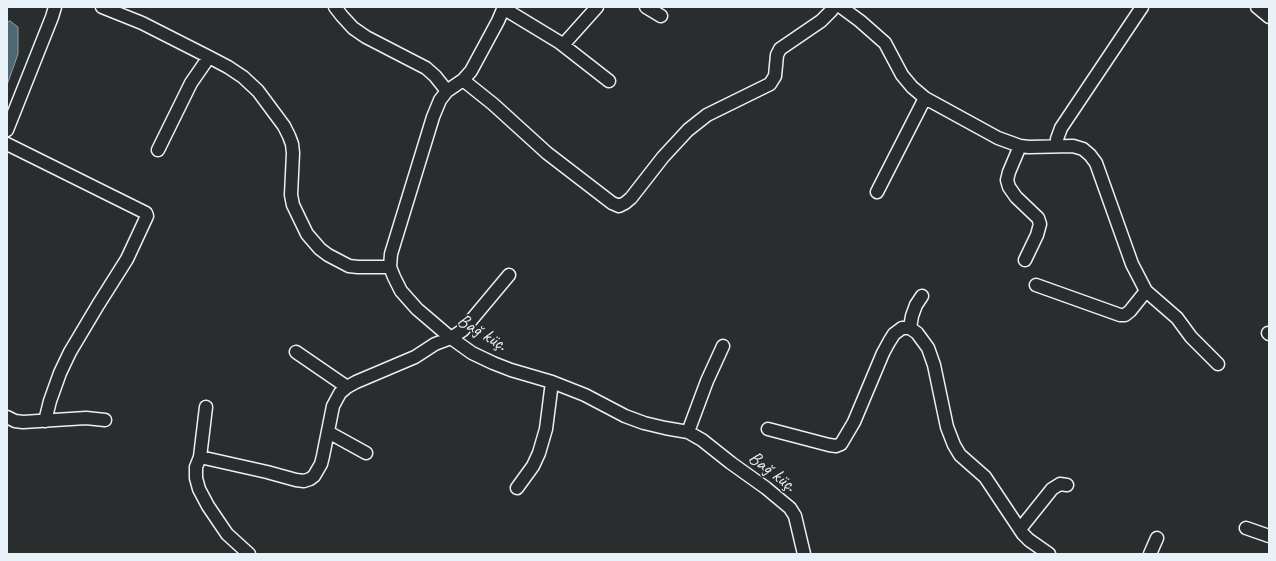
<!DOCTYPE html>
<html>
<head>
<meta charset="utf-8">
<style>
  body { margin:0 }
  #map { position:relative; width:1276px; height:561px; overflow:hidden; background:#2a2d2e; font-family:Caveat,sans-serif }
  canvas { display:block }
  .frame { position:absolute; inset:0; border:8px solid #e8f1f8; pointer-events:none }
</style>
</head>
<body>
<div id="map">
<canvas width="1276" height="561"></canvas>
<div class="frame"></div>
</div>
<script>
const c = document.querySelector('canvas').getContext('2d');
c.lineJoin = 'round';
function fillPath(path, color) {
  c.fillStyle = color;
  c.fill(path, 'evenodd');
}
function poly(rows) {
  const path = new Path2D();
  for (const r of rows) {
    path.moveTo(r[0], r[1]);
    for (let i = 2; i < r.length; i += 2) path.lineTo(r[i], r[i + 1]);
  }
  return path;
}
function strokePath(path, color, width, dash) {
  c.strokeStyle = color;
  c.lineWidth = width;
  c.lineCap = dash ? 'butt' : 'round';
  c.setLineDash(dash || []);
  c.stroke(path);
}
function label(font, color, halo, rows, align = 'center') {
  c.font = font + ' Caveat,sans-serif';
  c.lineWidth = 3.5;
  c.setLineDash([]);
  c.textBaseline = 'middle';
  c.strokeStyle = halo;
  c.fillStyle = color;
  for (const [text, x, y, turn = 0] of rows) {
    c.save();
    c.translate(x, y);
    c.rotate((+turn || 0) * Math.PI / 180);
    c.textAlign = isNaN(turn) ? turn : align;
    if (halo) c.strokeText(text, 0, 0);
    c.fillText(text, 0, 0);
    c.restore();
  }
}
const water = poly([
  [10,21,18,27,18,54,7,85,7,22,10,21]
]);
fillPath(water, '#506775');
strokePath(water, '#8d9ea9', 1);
const street = poly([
  [102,7,142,23,209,57,228,67,243,77,258,91,284,126,289,136,292,144,293,153,291,195,293,205,307,234,320,249,328,255,349,266,358,267,390,267],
  [335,7,342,16,353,28,366,37,426,68,435,76,447,91],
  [504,7,498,21,471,71,463,80,447,91,440,100,433,117,391,254,390,267,394,277,401,291,417,309,451,338,472,353,493,363,511,370,552,382,585,395,625,416,644,423,665,428,688,432,702,440,731,463,766,488,790,508,795,516,804,554],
  [646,7,661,16],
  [841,7,860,21,885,43,902,75,912,87,925,98,998,138,1020,146,1029,147,1073,146,1083,149,1090,155,1096,163,1132,264,1146,291,1177,318,1191,337,1218,364],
  [1257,7,1269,17],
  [503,8,559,42,609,81],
  [563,45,597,7],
  [463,80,493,104,547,153,612,203,619,206,625,203,631,198,663,157,688,130,707,115,770,84,775,76,777,55,780,49,821,21,831,11,834,7],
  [7,130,52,17,55,7],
  [7,144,146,213,147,216,127,259,98,305,70,352,60,373,50,401,45,421],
  [1020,146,1009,172,1007,180,1009,187,1016,197,1038,218,1040,224,1037,235,1025,260],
  [1057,146,1057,139,1061,128,1142,7],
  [158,150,191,83,209,57],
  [877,192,925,98],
  [1036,285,1120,315,1125,315,1130,311,1146,291],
  [910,328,912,316,916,305,922,296],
  [1268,333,1269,334],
  [296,352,347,387],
  [7,417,15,421,23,422,86,418,105,420],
  [768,429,829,445,836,446,841,444,854,422,883,353,889,342,894,334,902,328,910,328,917,333,928,348,934,365,947,427,954,445,960,455,985,477,1023,534,1029,540,1049,554],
  [328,432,366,453],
  [688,432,707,381,723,346],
  [200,457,206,407],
  [517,488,533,466,539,453,546,429,552,382],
  [1246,528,1269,536],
  [1020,529,1052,489,1060,484,1067,485],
  [249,554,227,534,208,506,199,489,196,478,196,467,200,457,267,472,296,480,304,481,310,479,314,476,321,464,323,456,333,406,340,393,347,387,356,382,415,357,435,344,451,338,463,330,509,275],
  [1150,554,1157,538]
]);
strokePath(street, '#e8f1f8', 15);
strokePath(street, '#2a2d2e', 12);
label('19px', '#e8f1f8', '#2a2d2e', [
  ["Bağ küç.",482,333,31],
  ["Bağ küç.",772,472,37]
]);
</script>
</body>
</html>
